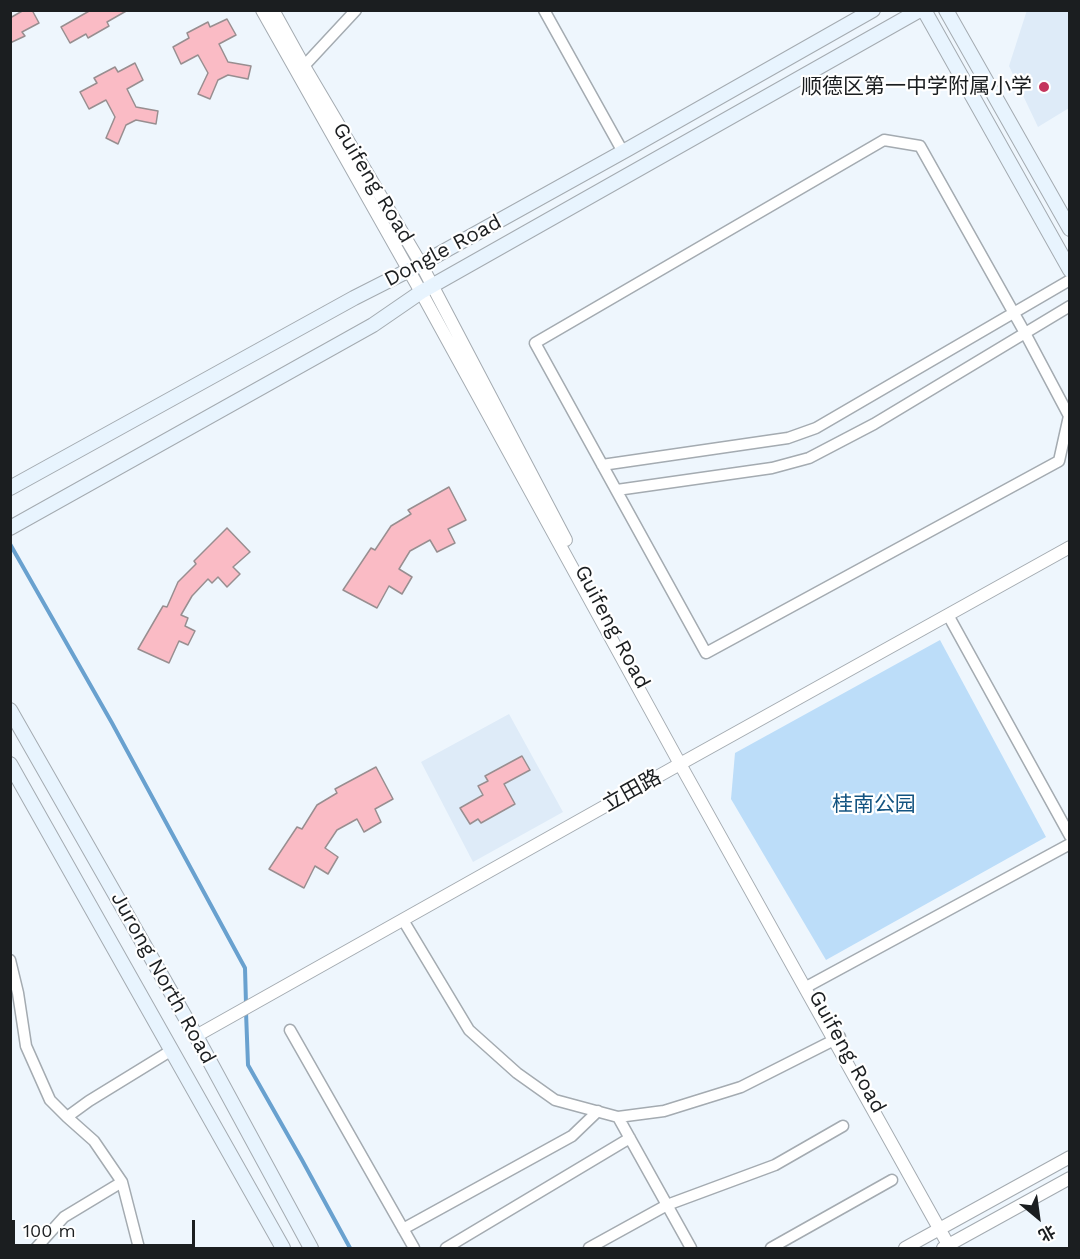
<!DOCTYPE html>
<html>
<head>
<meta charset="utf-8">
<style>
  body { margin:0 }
  #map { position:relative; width:1080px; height:1259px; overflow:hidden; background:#eef6fd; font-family:"Work Sans","Noto Sans SC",sans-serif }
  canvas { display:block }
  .frame { position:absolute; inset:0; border:12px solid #1b1e20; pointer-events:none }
  .north { position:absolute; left:1008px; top:1187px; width:60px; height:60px; -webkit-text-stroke:4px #fff; paint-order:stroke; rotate:151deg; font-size:16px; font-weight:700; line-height:24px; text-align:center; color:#1b1e20 }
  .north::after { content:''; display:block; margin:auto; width:21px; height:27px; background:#1b1e20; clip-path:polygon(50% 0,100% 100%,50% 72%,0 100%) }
  .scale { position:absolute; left:12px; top:1220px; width:183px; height:27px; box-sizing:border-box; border:3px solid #1b1e20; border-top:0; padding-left:8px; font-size:18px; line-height:21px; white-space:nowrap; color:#1b1e20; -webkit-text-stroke:4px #fff; paint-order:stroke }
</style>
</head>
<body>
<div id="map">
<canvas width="1080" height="1259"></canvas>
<div class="frame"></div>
<div class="north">北</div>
<div class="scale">100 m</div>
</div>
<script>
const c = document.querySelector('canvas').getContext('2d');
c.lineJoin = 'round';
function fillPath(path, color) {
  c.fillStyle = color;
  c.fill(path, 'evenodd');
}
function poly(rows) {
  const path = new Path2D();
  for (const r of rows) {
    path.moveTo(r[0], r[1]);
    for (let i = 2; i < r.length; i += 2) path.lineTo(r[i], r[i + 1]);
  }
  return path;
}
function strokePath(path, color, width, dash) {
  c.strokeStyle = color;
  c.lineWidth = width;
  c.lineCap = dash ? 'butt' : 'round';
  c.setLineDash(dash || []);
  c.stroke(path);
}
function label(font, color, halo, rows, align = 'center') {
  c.font = font + ' "Work Sans","Noto Sans SC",sans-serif';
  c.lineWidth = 4.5;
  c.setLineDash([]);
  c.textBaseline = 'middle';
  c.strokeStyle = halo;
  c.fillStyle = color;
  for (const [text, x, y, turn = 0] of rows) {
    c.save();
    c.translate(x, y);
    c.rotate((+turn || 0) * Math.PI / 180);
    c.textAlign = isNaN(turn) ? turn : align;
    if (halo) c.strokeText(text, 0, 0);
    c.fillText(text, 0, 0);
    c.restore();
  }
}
fillPath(poly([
  [1027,10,1069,11,1069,108,1038,127,1009,66],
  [509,714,563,812,473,862,421,762]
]), '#deebf8');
fillPath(poly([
  [940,640,1046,837,826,960,731,799,735,753]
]), '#bcddf9');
strokePath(poly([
  [10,544,112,723,245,968,246,1004],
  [246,1012,248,1065,302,1160,350,1248]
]), '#69a1cf', 4);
const building = poly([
  [24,10,32,10,39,23,22,32,25,36,10,43,10,18,24,10],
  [91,10,128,10,107,22,109,26,88,38,86,34,70,43,61,27,91,10],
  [227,19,236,35,219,44,228,62,251,66,248,79,228,75,218,80,210,99,198,94,208,73,198,55,181,64,173,47,189,38,187,33,208,22,210,27,227,19],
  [135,63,143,80,127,89,136,107,158,111,156,124,136,120,126,125,118,144,106,138,115,117,106,100,89,109,80,92,97,83,94,78,115,67,118,72,135,63],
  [449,487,466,520,448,529,455,543,437,552,430,540,410,551,399,569,412,577,402,594,389,586,377,608,343,590,371,548,375,550,391,526,411,514,408,510,449,487],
  [227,528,250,552,233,567,240,574,227,587,218,577,212,583,208,579,192,596,181,615,188,618,185,626,195,631,188,645,179,641,169,663,138,649,163,606,167,607,178,582,196,564,194,561,227,528],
  [522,756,530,770,504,784,515,804,481,823,478,819,470,824,460,808,483,795,478,786,488,781,485,776,522,756],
  [376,767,393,799,375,809,381,822,364,832,357,819,337,830,325,848,338,857,328,874,315,866,304,888,269,869,297,827,302,829,317,805,337,793,335,789,376,767]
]);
fillPath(building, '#fabbc5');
strokePath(building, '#988e90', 1.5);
const minor = poly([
  [544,10,623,152],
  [304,66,356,10],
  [884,140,920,146,1025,333,1069,416,1059,461,706,653,535,343,884,140],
  [602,465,788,438,816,428,1070,280],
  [617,490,772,468,809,458,874,424,1070,306],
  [948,615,1070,836],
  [403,920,469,1030,517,1073,555,1100,618,1117,664,1111,741,1087,840,1037],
  [10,960,18,993,26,1046,50,1100,67,1117,94,1141,122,1182,139,1248],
  [810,985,1070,844],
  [290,1030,414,1248],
  [67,1117,89,1101,172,1050],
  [618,1117,691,1248],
  [403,1229,572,1136,598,1111],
  [36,1248,64,1217,122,1182],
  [446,1248,630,1138],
  [589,1248,667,1205,775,1165,843,1126],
  [771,1248,892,1180]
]);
const tertiary = poly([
  [262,10,421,292,680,764,950,1248],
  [273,10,304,66,421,264,566,540],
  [196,1036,680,764,1070,547],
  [905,1248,1070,1157],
  [943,1248,1070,1178]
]);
const secondary = poly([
  [924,10,1070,270],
  [946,10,1070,229],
  [10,488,354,298,421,264,628,149,873,10],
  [10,528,373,325,421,292,920,10],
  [10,710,196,1036,311,1248],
  [10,764,283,1248]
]);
strokePath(minor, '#a4abb1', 13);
strokePath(tertiary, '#a4abb1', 14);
strokePath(secondary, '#a4abb1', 16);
strokePath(minor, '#fff', 10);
strokePath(tertiary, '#fff', 12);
strokePath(secondary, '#e8f4fe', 14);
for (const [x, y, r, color] of [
  [1044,87,6,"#c4355d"]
]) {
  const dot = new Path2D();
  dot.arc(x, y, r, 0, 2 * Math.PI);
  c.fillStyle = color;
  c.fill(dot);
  strokePath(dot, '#fff', 2);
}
label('21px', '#1b1e20', '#fff', [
  ["顺德区第一中学附属小学",1032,87]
], 'right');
label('21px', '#1b1e20', '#fff', [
  ["Guifeng Road",373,183,59],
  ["Dongle Road",443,251,-28],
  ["Guifeng Road",612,627,62],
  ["立田路",632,791,-29],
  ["Jurong North Road",163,978,61],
  ["Guifeng Road",847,1052,61]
]);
label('21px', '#145481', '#fff', [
  ["桂南公园",874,805]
]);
</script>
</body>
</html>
